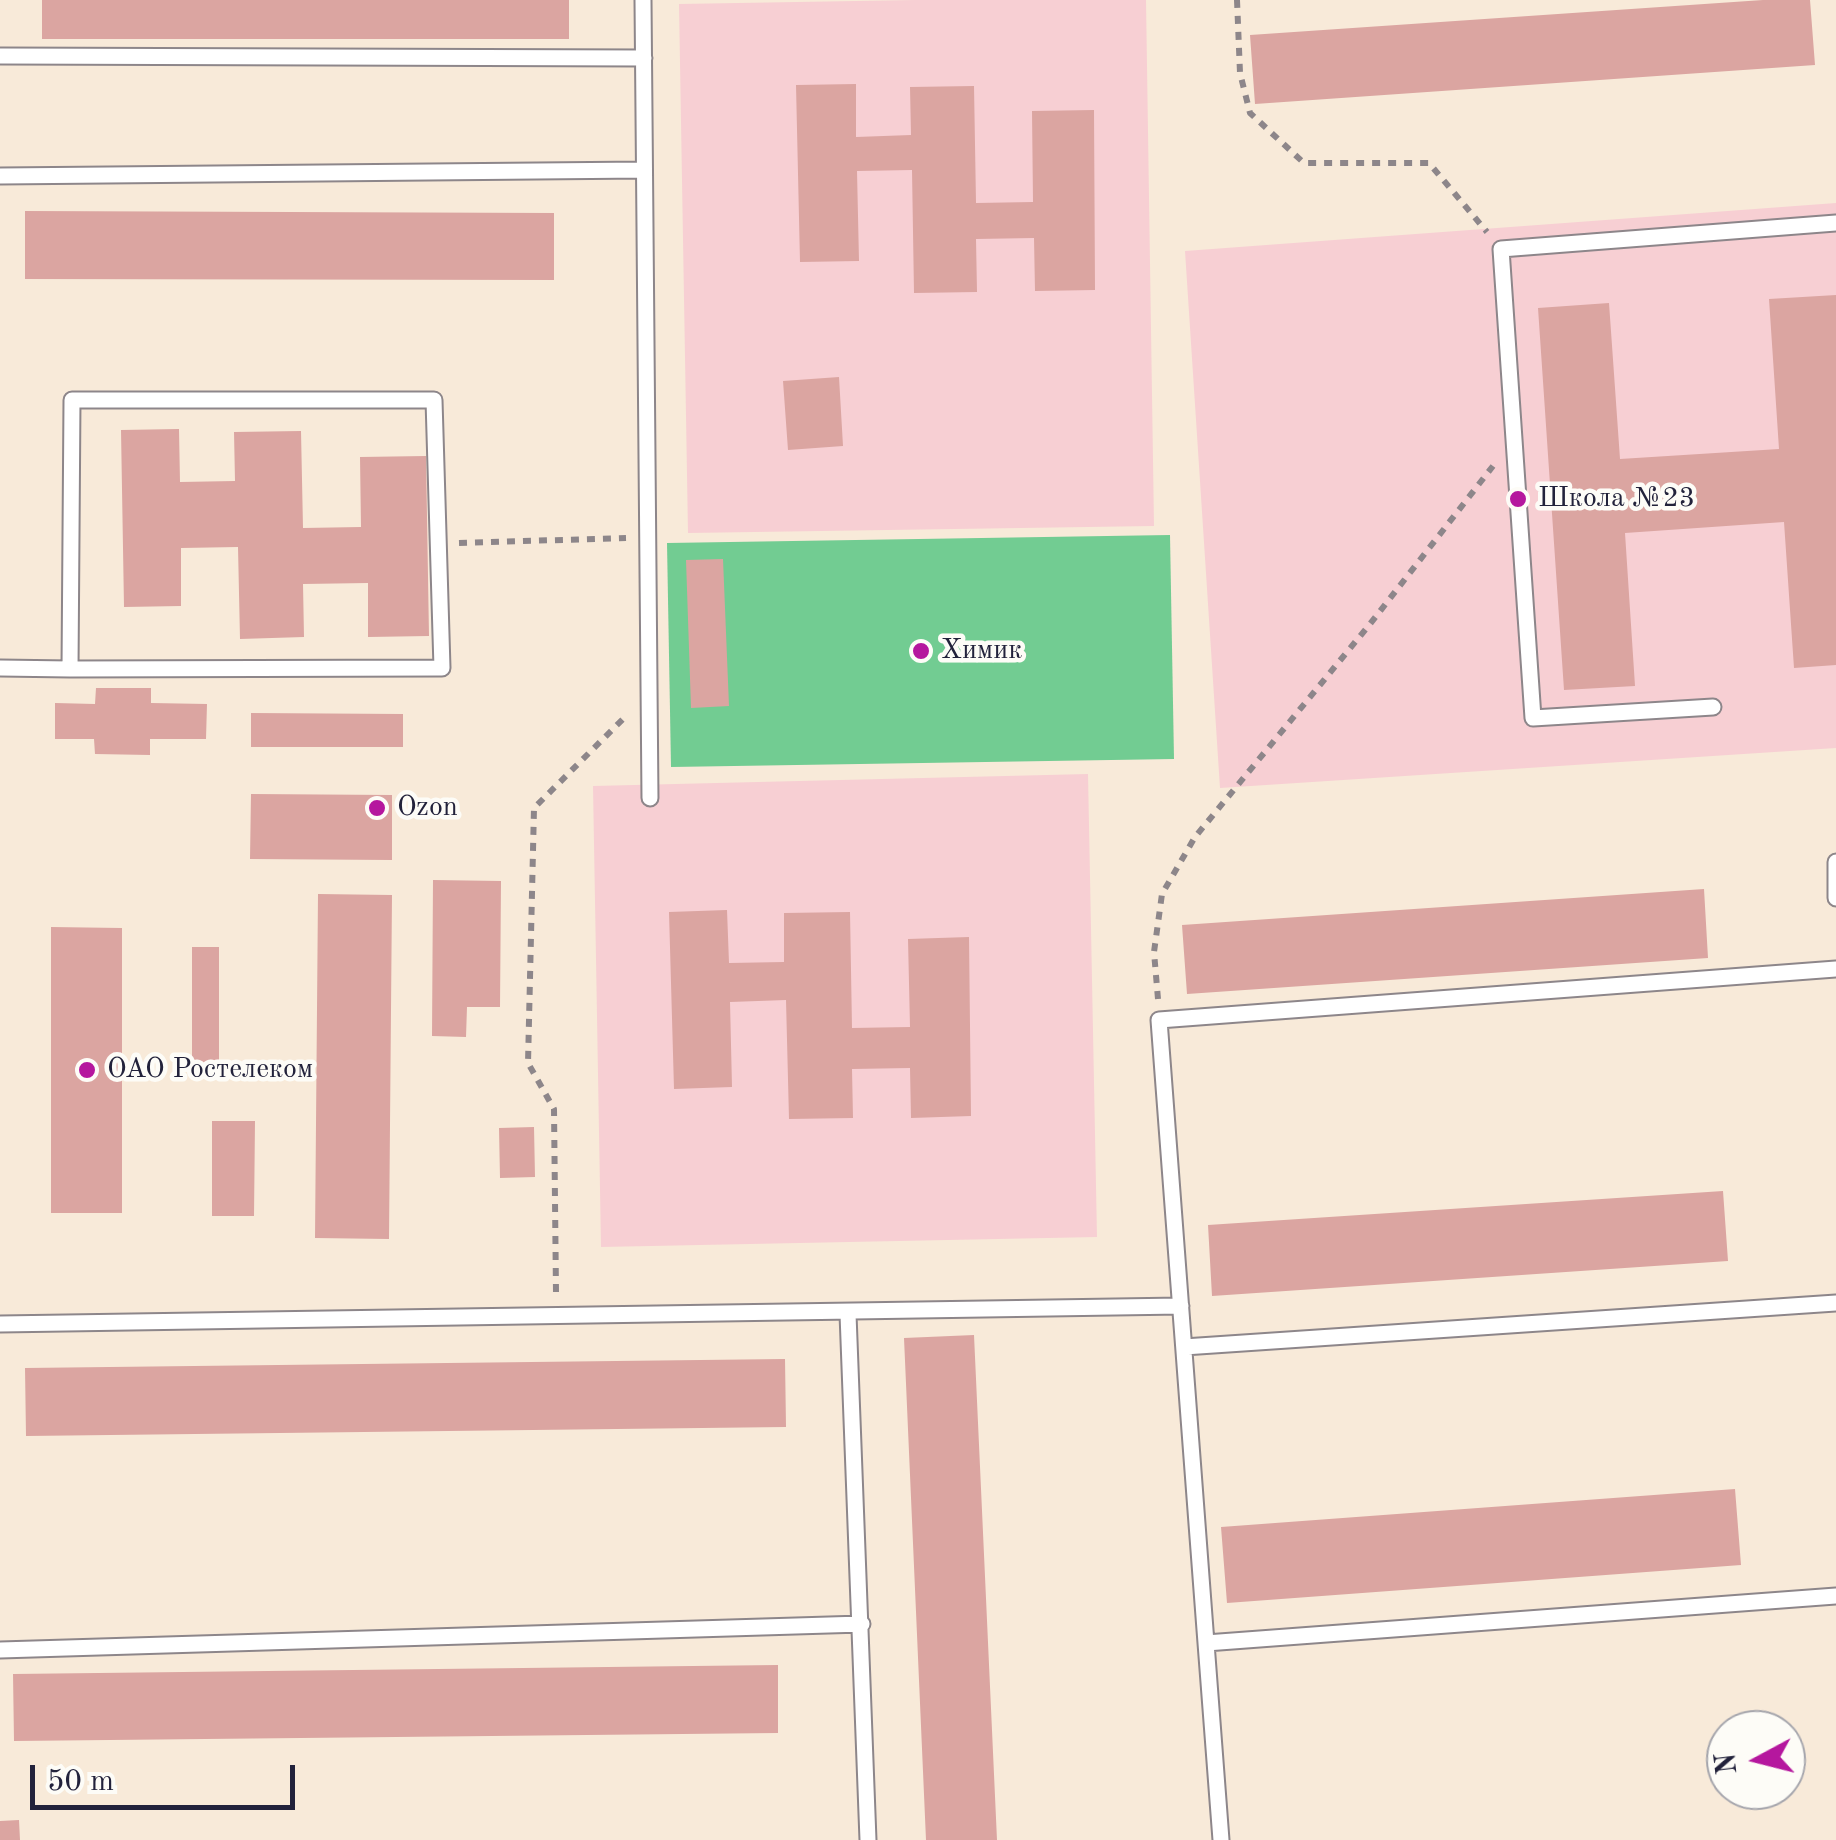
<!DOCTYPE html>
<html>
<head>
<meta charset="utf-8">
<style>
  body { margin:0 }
  #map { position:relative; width:1836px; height:1840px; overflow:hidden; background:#f8ead9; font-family:"Old Standard TT",serif }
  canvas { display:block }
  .north { position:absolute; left:1706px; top:1710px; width:100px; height:100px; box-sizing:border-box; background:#fdfcf7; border:2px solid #a5a5ac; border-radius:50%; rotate:263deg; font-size:28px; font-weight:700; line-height:40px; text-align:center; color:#22223b }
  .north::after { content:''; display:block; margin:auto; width:35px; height:45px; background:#b5179e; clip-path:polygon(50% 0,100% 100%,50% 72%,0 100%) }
  .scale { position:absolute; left:30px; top:1765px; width:265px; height:45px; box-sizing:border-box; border:5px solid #22223b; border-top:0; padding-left:12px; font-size:30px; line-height:35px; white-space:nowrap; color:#22223b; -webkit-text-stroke:8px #fdfcf7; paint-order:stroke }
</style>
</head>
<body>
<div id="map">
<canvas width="1836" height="1840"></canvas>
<div class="north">N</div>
<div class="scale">50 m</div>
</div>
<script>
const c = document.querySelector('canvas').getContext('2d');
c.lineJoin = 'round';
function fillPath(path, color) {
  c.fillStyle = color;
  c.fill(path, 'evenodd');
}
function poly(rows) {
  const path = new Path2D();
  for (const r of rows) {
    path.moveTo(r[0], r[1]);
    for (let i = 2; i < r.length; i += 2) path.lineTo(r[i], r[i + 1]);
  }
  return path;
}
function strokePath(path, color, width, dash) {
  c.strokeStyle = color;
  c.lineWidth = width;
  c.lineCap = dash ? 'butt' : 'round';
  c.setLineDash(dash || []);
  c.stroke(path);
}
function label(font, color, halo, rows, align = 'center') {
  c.font = font + ' "Old Standard TT",serif';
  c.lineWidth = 9;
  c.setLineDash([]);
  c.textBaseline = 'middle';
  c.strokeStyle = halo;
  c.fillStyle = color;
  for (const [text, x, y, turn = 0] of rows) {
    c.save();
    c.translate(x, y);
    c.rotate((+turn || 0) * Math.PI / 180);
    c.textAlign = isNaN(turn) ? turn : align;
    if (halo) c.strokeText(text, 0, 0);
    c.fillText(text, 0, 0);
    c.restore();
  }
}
fillPath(poly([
  [915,0,1146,0,1154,526,688,533,679,4],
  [1836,203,1836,748,1220,788,1185,251],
  [1088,774,1097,1237,601,1247,593,786]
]), '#f7cfd3');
fillPath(poly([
  [1170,535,1174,759,671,767,667,543]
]), '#72cc92');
fillPath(poly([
  [42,0,569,0,569,39,42,39],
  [1763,0,1810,0,1815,65,1255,104,1250,35],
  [856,84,856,137,911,135,910,87,974,86,976,203,1033,202,1032,111,1094,110,1095,290,1035,291,1034,238,976,239,977,292,914,293,912,170,857,171,859,261,800,262,796,85],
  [25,211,554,213,554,280,25,279],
  [1836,295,1836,665,1794,668,1784,522,1625,533,1635,686,1564,690,1538,308,1609,303,1620,459,1779,449,1769,299],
  [839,377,843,446,788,450,783,381],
  [179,429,180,482,235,481,234,432,301,431,303,528,361,527,360,457,426,456,429,636,368,637,368,583,303,584,304,637,240,639,238,547,181,548,181,606,124,607,121,430],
  [723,559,729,706,691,708,686,560],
  [96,688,151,688,151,703,207,704,206,739,150,739,150,755,95,754,94,739,55,739,55,703,95,704],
  [251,713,403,714,403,747,251,747],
  [251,794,392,795,392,860,250,859],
  [433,880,501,881,500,1007,467,1007,466,1037,432,1036],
  [1704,889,1708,958,1187,994,1182,925],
  [318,894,392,895,389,1239,315,1238],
  [727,910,729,963,784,962,784,913,850,912,852,1028,910,1027,908,939,969,937,971,1116,911,1118,910,1068,852,1069,853,1118,789,1119,786,1000,730,1002,732,1087,674,1089,669,912],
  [51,927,122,928,122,1213,51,1213],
  [192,947,219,947,219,1072,192,1072],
  [212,1121,255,1121,254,1216,212,1216],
  [534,1127,535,1177,500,1178,499,1128],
  [1723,1191,1728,1261,1212,1296,1208,1225],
  [974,1335,997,1840,926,1840,904,1338],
  [785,1359,786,1427,26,1436,25,1368],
  [1735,1489,1741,1565,1227,1603,1221,1527],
  [778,1665,778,1733,14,1741,13,1674],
  [19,1820,20,1840,0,1840,0,1821]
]), '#dba5a1');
const service = poly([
  [643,0,650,798],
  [0,56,644,58],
  [0,176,644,170],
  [0,668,70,669,442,668,434,400,72,400,70,669],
  [1713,707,1533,718,1501,249,1836,223],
  [1836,862,1836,898],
  [1836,969,1159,1020,1206,1643,1836,1596],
  [848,1314,868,1840],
  [0,1324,1181,1306],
  [1184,1347,1836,1303],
  [1206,1643,1221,1840],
  [0,1650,862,1624]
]);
strokePath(service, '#8d868a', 19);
strokePath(poly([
  [1237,0,1240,73,1250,113,1304,163,1429,163,1487,232],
  [459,543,626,538],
  [1158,999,1154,952,1162,894,1195,837,1370,624,1493,466],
  [556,1292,554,1109,528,1063,534,808,623,719]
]), '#8d868a', 6, [8, 8]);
strokePath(service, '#fff', 15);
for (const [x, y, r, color] of [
  [1518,499,10,"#b5179e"],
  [921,651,10,"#b5179e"],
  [377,808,10,"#b5179e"],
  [87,1070,10,"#b5179e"]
]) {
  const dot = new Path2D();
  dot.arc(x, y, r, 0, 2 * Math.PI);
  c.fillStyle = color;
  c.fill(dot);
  strokePath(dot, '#fdfcf7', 4);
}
label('28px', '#22223b', '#fdfcf7', [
  ["Школа №23",1538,499],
  ["Химик",941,651],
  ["Ozon",397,808],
  ["ОАО Ростелеком",107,1070]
], 'left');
</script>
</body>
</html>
